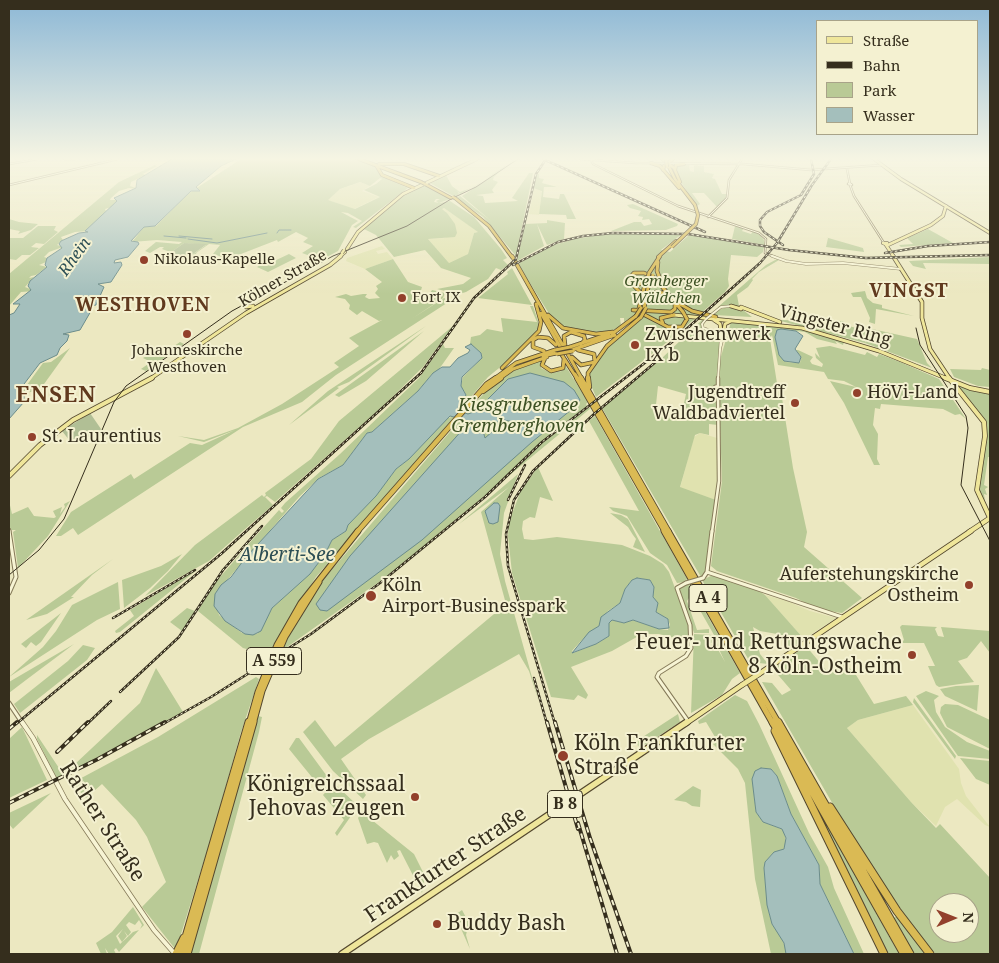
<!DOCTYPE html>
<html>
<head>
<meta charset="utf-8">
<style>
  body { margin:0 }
  #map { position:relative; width:999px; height:963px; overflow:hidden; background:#ece8c1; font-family:"Noto Serif",serif }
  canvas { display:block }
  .frame { position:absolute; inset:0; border:10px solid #352e1d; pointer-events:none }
  .legend { position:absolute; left:816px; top:20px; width:162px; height:115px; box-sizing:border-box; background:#f4f1d1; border:1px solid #a8a389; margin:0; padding:6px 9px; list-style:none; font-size:15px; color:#352e1d }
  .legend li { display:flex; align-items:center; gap:10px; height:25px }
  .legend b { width:25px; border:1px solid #a8a389 }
  .north { position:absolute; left:929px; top:893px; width:50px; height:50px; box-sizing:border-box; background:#f4f1d1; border:1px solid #a8a389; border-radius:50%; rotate:89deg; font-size:14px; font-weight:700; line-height:20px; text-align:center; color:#352e1d }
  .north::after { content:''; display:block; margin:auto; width:18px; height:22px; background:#92402b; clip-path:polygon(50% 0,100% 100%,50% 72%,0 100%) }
</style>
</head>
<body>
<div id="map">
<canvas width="999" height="963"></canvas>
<div class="frame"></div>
<ul class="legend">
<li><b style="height:6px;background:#efe69a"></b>Straße</li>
<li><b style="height:6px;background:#352e1d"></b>Bahn</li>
<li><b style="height:14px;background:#b9ca96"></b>Park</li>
<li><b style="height:14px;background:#a4bfbc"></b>Wasser</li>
</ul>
<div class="north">N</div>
</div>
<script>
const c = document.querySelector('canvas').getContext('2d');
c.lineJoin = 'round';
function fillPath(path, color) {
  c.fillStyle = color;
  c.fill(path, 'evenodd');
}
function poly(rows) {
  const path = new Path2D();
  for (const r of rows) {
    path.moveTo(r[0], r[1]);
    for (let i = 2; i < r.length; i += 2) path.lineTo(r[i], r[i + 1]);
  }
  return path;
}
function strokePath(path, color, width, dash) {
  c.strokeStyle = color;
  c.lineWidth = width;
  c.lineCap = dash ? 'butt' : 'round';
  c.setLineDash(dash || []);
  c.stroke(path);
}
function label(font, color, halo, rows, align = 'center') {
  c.font = font + ' "Noto Serif",serif';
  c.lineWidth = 4;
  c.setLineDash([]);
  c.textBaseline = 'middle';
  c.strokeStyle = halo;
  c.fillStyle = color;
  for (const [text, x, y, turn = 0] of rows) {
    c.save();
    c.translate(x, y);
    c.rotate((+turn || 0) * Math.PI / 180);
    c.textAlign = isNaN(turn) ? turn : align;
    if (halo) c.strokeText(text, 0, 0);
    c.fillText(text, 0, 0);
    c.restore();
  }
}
fillPath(poly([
  [360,182,370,186,362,191,379,197,354,209,327,200,338,190],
  [534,189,542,190,539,215,529,214],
  [444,208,479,232,474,233,468,254,449,263,428,239,446,238,445,211,441,209],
  [382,246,385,249,376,251,378,254,387,252,393,259,365,269,346,261,347,258],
  [700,433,717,438,719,468,716,500,680,488,694,437],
  [765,595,787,601,810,611,836,618,804,639],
  [913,705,959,769,961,783,966,796,990,827,985,825,957,799,945,807,936,826,911,802,847,728,858,720]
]), '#e0e2af');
fillPath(poly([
  [241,159,355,159,375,167,381,176,408,188,356,228,353,227,362,221,348,213,341,212,358,221,352,225,338,251,321,260,302,253,313,246,303,242,308,238,296,232,278,242,277,240,228,259,213,254,220,245,209,244,196,253,197,255,181,263,206,245,184,243,167,255,170,252,162,249,164,247,160,247,150,253,145,251,156,242,179,244,182,242,157,240,132,242,144,227,156,226,189,193],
  [380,178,382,179,376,184,364,190,380,197,355,209,328,200,340,189,360,182,370,186],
  [157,164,155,166,157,166,143,174,146,175,131,182,130,186,139,189,129,188,119,191,111,198,110,200,118,200,112,207,105,209,106,211,98,220,87,229,89,231,75,232,61,237,63,240,57,245,71,249,60,248,49,252,44,257,47,258,46,262,39,265,47,267,36,275,31,276,29,278,34,277,25,287,35,291,21,292,9,306,9,274,119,182],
  [670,164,689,165,690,171,694,172,694,165,704,166,704,172,714,174,712,178,715,179,722,194,727,194,727,197,717,207,704,193,692,193,700,204,697,206,680,181,675,165,681,185],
  [505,166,505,167,475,186,460,194,457,190,459,194,455,197,428,182,446,175,452,186,460,192,474,187],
  [499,172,494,177,493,180,498,182,492,190,494,193,476,195,483,196,485,203,518,201,512,198,529,173,533,173,516,256,483,217,456,198,460,196,491,221,462,196],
  [537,174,539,174,539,178,544,179,542,183,557,187,544,187,543,197,559,199,560,194,564,194,576,219,567,219,566,215,539,214,542,191,533,188],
  [424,184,450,199,439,203,436,201,440,199,436,199,434,202,440,203,450,201,474,217,501,249,507,258,503,260,508,265,501,270,496,268,488,279,466,292,459,294,441,290,437,289,463,284,471,278,441,268,425,250,394,257,376,235,364,229,401,196],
  [444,208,478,232,474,233,468,254,449,263,428,239,455,237,457,233,455,224,447,213,442,209],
  [633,204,678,224,677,226,666,230,611,231,634,222,641,222,644,226,652,224,649,219,642,220,643,217,638,216,641,211,630,208,627,205],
  [9,219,19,222,38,224,31,230,18,234,20,231,9,229],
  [547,220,565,223,564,239,547,245,537,224,544,246,517,261,525,224,547,223],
  [38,226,56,226,54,230,58,232,44,244,36,243,31,247,39,248,30,255,22,255,16,260,9,259,9,238,23,238],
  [735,226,744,228,742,231,751,234,753,231,760,235,764,240,765,245,732,239],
  [928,229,953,243,901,247,899,245,913,244,907,238],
  [606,234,682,234,661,250,670,252,689,235,764,247,763,252,757,257,731,255,728,279,729,286,725,292,675,336,596,397,587,376,591,369,605,349,635,324,628,319,624,322,624,318,620,318,621,326,611,331,597,333,564,327,553,320,518,264,547,247,575,239],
  [825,237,863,248,864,252,826,247,828,238],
  [289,254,296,258,268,272,257,267,262,264,255,260,261,256,272,262],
  [990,257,990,264,923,263,926,269,913,266,909,261],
  [393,259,408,282,422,287,420,294,428,296,432,290,445,293,443,298,413,318,444,298,450,301,336,375,302,402,243,427,78,535,73,528,61,536,56,536,71,512,131,474,134,479,190,443,202,445,235,430,204,442,178,436,204,440,238,428,282,404,339,367,334,363,359,346,349,338,382,320,379,321,362,311,357,315,349,309,350,305,345,299,335,297,346,294,351,296,363,294,367,294,365,297,369,299,380,298,375,293,378,289,376,286,382,282,365,269],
  [777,259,779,260,759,272,752,279,753,280,748,287,737,295,739,306,718,307,766,265],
  [512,268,532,305,478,298,508,274,507,272],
  [865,291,867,298,873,303,882,305,882,308,914,316,876,309,875,324,869,322,870,318,861,297,853,297,851,293],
  [530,306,533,306,539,324,538,330,509,360,488,377,459,411,458,408,466,395,461,386,463,377,482,358,481,353,470,344,471,337,480,335,487,329,503,332,501,318,537,322],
  [727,307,743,310,752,317,713,315,719,310],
  [703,319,705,319,701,324,703,328,720,339,717,383,714,387,717,393,718,425,709,424,709,435,700,433,695,435,680,487,716,500,706,574,701,577,602,408,661,359],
  [658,386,686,394,681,417,655,414],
  [777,320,843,321,845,325,868,331,865,343],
  [731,322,795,328,844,342,843,345,835,341,837,344,817,339,805,332,781,329,777,331,775,337,779,354,786,362,800,363,801,357,796,350,798,350,813,357,810,361,812,364,822,367,823,364,816,358,815,353,820,358,816,348,830,346,865,355,867,352,877,357,879,354,900,362,939,379,966,419,960,414,955,415,943,409,881,404,880,409,875,408,873,425,878,434,877,459,880,465,874,465,844,403,830,381,856,387,844,381,828,379,824,372,778,365,772,335,770,339,779,396,720,386,720,360],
  [426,326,349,382,337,387,339,388,289,425,328,391],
  [453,326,423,367,382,407,275,502,267,496,265,497,273,505,244,530,209,561,145,596,195,545,262,495,264,497,266,495,265,493,311,459,339,421],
  [872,329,917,339,927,363,932,368,865,343],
  [424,331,366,381,339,397,335,395],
  [180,342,184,344,146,371,141,369,151,362,143,358,148,355,158,357],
  [443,344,445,348,454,348,437,372,432,374,418,391,372,432,367,433,343,465,319,478,299,497,215,594,219,615,242,633,257,634,272,608,310,573,325,554,332,540,346,531,348,525,375,496,396,469,409,459,445,419,455,416,316,577,288,620,268,661,261,665,258,649,250,650,243,648,198,611,214,584,253,539,279,510,282,513,284,511,281,508,285,503,340,454,419,378],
  [70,348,39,391,21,393,43,363,51,362],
  [541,360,541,368,551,373,562,371,565,365,588,402,586,404,588,408,591,408,386,577,280,652,314,593,323,580,467,412,488,389,508,372],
  [982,368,990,370,990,387,978,386,954,377,950,369,981,370],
  [960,385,990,392,990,457,988,457,984,485,988,487,985,489,987,495,984,494,985,501,979,491,986,424,981,416,960,392],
  [722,390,782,398,793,468,807,532,804,547,862,598,842,613,817,609,796,598,717,571,711,566,722,481,719,394],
  [595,416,687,579,685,582,677,583,667,565,650,553,627,516,613,511,609,507,639,511,589,421],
  [538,467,553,501,540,497,535,518,530,517,523,521,522,529,524,539,533,540,557,537,622,545,650,556,663,564,669,572,688,623,690,642,659,634,642,634,612,651,571,667,588,695,586,699,578,695,574,700,551,697,512,573,508,536,509,522,521,490],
  [637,578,650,580,654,587,653,596,657,606,656,612,668,619,670,625,668,630,659,629,633,620,624,623,612,620,609,623,609,636,596,644,573,653,572,651,581,641,599,626,608,611,620,603,625,589,632,580],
  [518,474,504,513,500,554,505,581,539,702,529,671,519,654,369,739,341,759,366,795,363,799,333,771,303,732,315,720,335,747,506,604,481,512,509,487,459,524],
  [9,501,12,514,28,507,34,516,54,518,56,517,53,511,62,507,60,514,65,507,64,504,70,501,48,536,18,568,13,532,16,530,10,530],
  [610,513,621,515,628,519,645,552,633,547,636,539,633,535,628,527],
  [182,554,168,571,150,588,124,608,122,580,161,566],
  [113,559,92,575,71,597,74,597,47,614,26,620],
  [198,569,120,632,116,633,115,631,134,616,130,610],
  [713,575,756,589,765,595,804,639,790,649,777,634,760,631,753,627,760,654,768,664,750,662,702,580],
  [118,582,120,609,97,620,9,677,43,647,56,631,72,605],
  [691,583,693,592,687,601,697,630,709,629,709,633,694,633,679,588],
  [695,594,740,673,732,679,722,695,691,713,694,634,713,635,715,641,709,644,716,646,725,662,717,645,718,642,693,598],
  [187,608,195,611,182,631,170,622],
  [61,613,41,642,36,646,31,642,26,648,21,644],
  [902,625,937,627,935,629,938,636,944,637,941,627,990,631,990,653,981,641,967,658,958,661,974,682,939,687,936,685,928,666,935,666,924,643,892,643,901,643,904,640,900,627],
  [74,644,26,680,9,693,9,682],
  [83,645,95,648,87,660,20,713,14,704,68,661],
  [806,646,827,671,845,663,856,675,874,704,906,696,913,705,858,720,847,728,911,802,936,828,940,824,990,878,990,954,936,954,928,947,892,897,834,806,762,682,772,683,782,695,791,690,773,669],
  [939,903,969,903,969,933,939,933],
  [156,668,183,712,57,779,37,739,37,735,61,771,75,764,140,703],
  [256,677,259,679,241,732,213,832,176,950,142,907,166,882,147,837,136,820,102,784,86,798,72,783,158,737],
  [979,685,977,711,945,696,940,689,956,686],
  [926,691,939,696,934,700,936,712,945,727,967,742,990,751,990,759,958,756,916,696],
  [735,695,747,701,759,724,809,833,828,867,834,888,864,954,854,954,820,884,819,865,791,814,777,776,771,769,762,768,754,792,756,812,763,822,784,830,786,843,783,850,774,852,765,862,764,868,769,912,772,924,782,938,786,950,786,954,771,954,755,879,745,783,738,769,713,744,718,742,706,722,699,724,698,721],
  [914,698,956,756,955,759,913,702],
  [945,704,958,705,990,720,990,749,947,727,940,713,941,707],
  [678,714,680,722,640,748,635,742],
  [258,716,262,717,259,732,199,954,191,954],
  [22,727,47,780,9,798,9,739],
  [296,738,299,738,332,783,324,792,289,749],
  [960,758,990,761,990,785,976,779],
  [334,783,358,806,337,836,335,833,344,820,323,795],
  [693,786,701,790,700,807,692,806,686,802,674,800],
  [51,793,13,829,9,824,9,813],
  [815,804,899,954,887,954,813,805],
  [362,812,414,854,425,876,422,893,400,850,397,851,399,856,394,860,391,855,387,863,378,843,374,842,367,844,358,818],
  [133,907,144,925,140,929,142,925,139,920,135,925,129,922,126,925,131,932,128,936,124,931,127,936,122,942,118,936,123,929,116,936,120,944,133,932,139,930,119,952,116,948,114,950,116,954,109,954,105,948,107,954,101,954,96,943,112,932],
  [462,910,469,923,466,935,470,949,455,915],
  [898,916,928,954,914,954,893,918]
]), '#b9ca96');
fillPath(poly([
  [184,243,207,244,182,262,169,257,167,255],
  [90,413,101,429,100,431,86,438,85,434,70,441,62,431]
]), '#b1bf95');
const water = poly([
  [172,159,236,159,221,166,196,187,200,191,191,191,155,226,144,227,131,241,138,242,139,244,128,257,115,260,114,263,121,262,122,265,111,282,98,284,104,287,96,305,81,308,90,308,91,311,80,330,63,334,69,335,67,341,60,348,57,355,40,363,18,392,18,395,24,394,24,402,9,419,9,315,14,313,20,304,13,304,31,290,28,286,30,281,47,267,45,265,47,258,62,248,59,244,61,241,79,233,88,232,85,231,117,201,114,198,136,188,137,180,172,159],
  [781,329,796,331,803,336,795,349,801,357,799,363,784,361,779,355,775,337,777,330,781,329],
  [471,344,481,353,482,358,462,377,461,386,466,395,458,407,459,411,468,414,476,411,508,379,530,373,564,382,574,390,580,400,577,405,532,442,422,540,327,611,320,610,316,604,350,556,464,428,462,419,450,416,409,459,396,469,376,496,348,525,346,531,332,540,325,554,310,574,272,608,261,631,253,635,245,634,225,621,214,606,215,594,221,585,231,577,246,557,318,479,343,465,367,433,372,432,418,391,433,373,442,367,450,367,458,358,468,353,470,350,465,347,471,344],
  [504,420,514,422,508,427,493,431,485,438,482,427,504,420],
  [494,503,498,503,500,506,498,522,493,524,489,523,485,511,494,503],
  [637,578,650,580,654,587,653,597,658,603,656,612,668,619,669,628,659,629,633,620,624,623,612,620,609,623,609,636,596,644,572,653,589,632,599,626,601,617,620,603,625,589,632,580,637,578],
  [761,768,771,769,777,776,791,814,819,865,820,884,854,954,786,954,784,943,772,924,767,905,764,868,765,862,774,852,784,849,786,838,782,829,763,822,756,812,752,779,755,771,761,768]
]);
fillPath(water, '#a4bfbc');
strokePath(water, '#6b8c8b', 1);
strokePath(poly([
  [277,233,279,230,291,230],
  [164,236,186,238],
  [179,236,212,239],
  [188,239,217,243,267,233]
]), '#6b8c8b', 1);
const minorFar4 = poly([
  [64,159,76,159],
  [580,159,636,163,743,164,811,170,882,165],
  [591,160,593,164,678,206,759,233,766,239,765,253,775,257],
  [9,164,38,159],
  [847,169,850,184],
  [849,183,851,184,852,185,848,184,849,183],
  [9,185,118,159],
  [850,185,854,196,884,243],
  [708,217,727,198,729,180,742,159]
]);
const minorFar3 = poly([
  [772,256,786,261,806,264,843,263,901,269],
  [711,315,721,307,732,306],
  [706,319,702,324,703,328,722,335],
  [720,349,723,337],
  [718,379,721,335]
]);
const minorFar2 = poly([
  [718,386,718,378],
  [9,530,9,532],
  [712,532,719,481,718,390,715,387,718,386]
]);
const minorFar1 = poly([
  [707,572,842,617],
  [703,578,707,572,712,531],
  [686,583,677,588,690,625,691,648,686,656,659,673,657,677,688,721],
  [9,593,16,577,9,531],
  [9,703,23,724]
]);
const minor = poly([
  [22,722,33,738,65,799,154,930,175,954]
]);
const majorFar4 = poly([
  [874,159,901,179,990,233],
  [887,243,883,243,888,245,931,225,943,216,946,206],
  [886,245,894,257],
  [347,249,358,232,403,194,477,159],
  [339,257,345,252]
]);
const majorFar3 = poly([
  [893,256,922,302,922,318,930,349,950,379],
  [731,306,741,309],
  [246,307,253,306],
  [741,307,780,322],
  [674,315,802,328,879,351,948,379],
  [714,320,720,324,721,332],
  [723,337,725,324,731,321],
  [150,379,246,313,330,265,341,256]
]);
const majorFar2 = poly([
  [945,378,970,388,990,392],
  [949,378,984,422,985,436,977,490,990,518],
  [9,476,40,445,73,420,152,378],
  [969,532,990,518]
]);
const majorFar1 = poly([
  [759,674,971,531],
  [685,724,742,685]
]);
const major = poly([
  [342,954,687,722]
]);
const highwayFar4 = poly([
  [359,159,421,182],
  [662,159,674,168,680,182],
  [651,163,660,166,679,188],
  [379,164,404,164,439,176],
  [376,165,382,175,414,188],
  [669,167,675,179,695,205],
  [663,170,664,166,673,159],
  [675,170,676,165,684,164],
  [425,184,451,198],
  [455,198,489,226,512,257],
  [658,257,676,241]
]);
const highwayFar3 = poly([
  [512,256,582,379],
  [658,262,657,271,661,282],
  [649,273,660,256],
  [631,282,640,284,646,278],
  [650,299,656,292,663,293,670,298],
  [641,303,641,293,628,280,634,273,644,273,655,278,683,312],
  [680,304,692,311,716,317],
  [639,308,646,280],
  [644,308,650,278],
  [633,310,671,312,675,309,675,304],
  [541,313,563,352],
  [641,313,668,327,682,327,687,319],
  [548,315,563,328,596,334,613,332],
  [663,324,661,318,674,315],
  [612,334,636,316],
  [565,345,564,336,571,332,584,336,585,340,581,344],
  [570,347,609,334],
  [572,350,615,335],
  [544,351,533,347,533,340,538,337,548,338,556,345],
  [560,352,576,377],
  [543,356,557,353],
  [572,357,581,365,595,362,594,354,578,350],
  [545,358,542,365,551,371,563,368,564,359],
  [502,368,539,331,541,322,536,304],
  [575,374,578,379],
  [494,379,516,363,555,350],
  [499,379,513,369,547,357],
  [588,379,588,373,607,346,641,317]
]);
const highwayFar2 = poly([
  [577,378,665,532],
  [581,378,669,532],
  [588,378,589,387],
  [483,391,501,378],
  [357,532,487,384,496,378]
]);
const highwayFar1 = poly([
  [664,531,773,724],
  [668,531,779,724],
  [249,724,258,692,277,645,301,603,358,531],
  [253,724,262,691,285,637,319,582]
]);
const highway = poly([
  [773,722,904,954],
  [778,722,910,954],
  [775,731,884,954],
  [830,807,897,911,930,954],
  [176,954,184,938],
  [181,954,249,722],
  [187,954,253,722]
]);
strokePath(minorFar4, '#857a59', 2.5);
strokePath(minorFar3, '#857a59', 3);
strokePath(minorFar2, '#857a59', 4.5);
strokePath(minorFar1, '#857a59', 5);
strokePath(minor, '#857a59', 5.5);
strokePath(majorFar4, '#53472e', 4);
strokePath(majorFar3, '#53472e', 4.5);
strokePath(majorFar2, '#53472e', 5.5);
strokePath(majorFar1, '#53472e', 6);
strokePath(major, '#53472e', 8);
strokePath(highwayFar4, '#53472e', 4);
strokePath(highwayFar3, '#53472e', 4.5);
strokePath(highwayFar2, '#53472e', 6);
strokePath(highwayFar1, '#53472e', 7);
strokePath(highway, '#53472e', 9);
strokePath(minorFar4, '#f7f4d4', 1);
strokePath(minorFar3, '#f7f4d4', 2);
strokePath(minorFar2, '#f7f4d4', 2.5);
strokePath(minorFar1, '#f7f4d4', 3);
strokePath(minor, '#f7f4d4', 4);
strokePath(majorFar4, '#efe69a', 2.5);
strokePath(majorFar3, '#efe69a', 3);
strokePath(majorFar2, '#efe69a', 4);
strokePath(majorFar1, '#efe69a', 4.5);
strokePath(major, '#efe69a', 5.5);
strokePath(highwayFar4, '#daba54', 2.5);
strokePath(highwayFar3, '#daba54', 3);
strokePath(highwayFar2, '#daba54', 4.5);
strokePath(highwayFar1, '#daba54', 5);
strokePath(highway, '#daba54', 7);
strokePath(poly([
  [455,197,476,187,518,159],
  [916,328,920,345,966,416,968,428,961,485,990,541],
  [9,575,39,550,64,519,114,402,126,386,232,311,333,256,407,226,451,199]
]), '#352e1d', 1);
const railFar1 = poly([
  [543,159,705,232],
  [783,245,764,232,760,226,760,220,767,212,801,195,814,174,811,159],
  [885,253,928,246,990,242],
  [513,265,558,242,583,236,613,233,688,234,789,250,866,258,990,255],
  [508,500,525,465],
  [113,618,195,570],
  [534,678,547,724],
  [120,692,179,637,223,570,262,526],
  [16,724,221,554,421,373,474,298,516,259,536,174,546,159],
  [87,724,111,701],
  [163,724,211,697,311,634,380,583,485,497,542,442,672,342,760,263,777,243,812,185,831,159],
  [555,724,508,566,506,534,514,500,533,471,593,415,658,360]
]);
const rail = poly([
  [547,722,578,829],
  [555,722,590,838,631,954],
  [9,729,17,722],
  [57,752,88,722],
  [9,803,98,759,165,722],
  [578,823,617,954]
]);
strokePath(railFar1, '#352e1d', 2.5);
strokePath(rail, '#352e1d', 4);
strokePath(railFar1, '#f4f1d1', 1, [2.5]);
strokePath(rail, '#f4f1d1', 2, [5.5]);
const minorBridgeFar1 = poly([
  [706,319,711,315]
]);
const minorBridge = poly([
  [686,583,703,578]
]);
const majorBridgeFar1 = poly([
  [342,253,344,250]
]);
const majorBridge = poly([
  [742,685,759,674]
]);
const highwayBridgeFar1 = poly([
  [666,160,667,167],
  [421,182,425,184],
  [453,197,455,198],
  [672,247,696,224,698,215,695,205]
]);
const highwayBridge = poly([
  [648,277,649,273],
  [652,279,653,275],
  [683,312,687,319],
  [636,316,641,308],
  [641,317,646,308],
  [555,350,570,347],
  [557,354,573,351]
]);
strokePath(minorBridgeFar1, '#857a59', 3, []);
strokePath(minorBridge, '#857a59', 5, []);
strokePath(majorBridgeFar1, '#53472e', 4, []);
strokePath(majorBridge, '#53472e', 6, []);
strokePath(highwayBridgeFar1, '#53472e', 4, []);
strokePath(highwayBridge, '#53472e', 4.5, []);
strokePath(minorBridgeFar1, '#f7f4d4', 2);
strokePath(minorBridge, '#f7f4d4', 3);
strokePath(majorBridgeFar1, '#efe69a', 2.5);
strokePath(majorBridge, '#efe69a', 4.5);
strokePath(highwayBridgeFar1, '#daba54', 2.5);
strokePath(highwayBridge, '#daba54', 3);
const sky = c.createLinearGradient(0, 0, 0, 294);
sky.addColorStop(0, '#8db8d6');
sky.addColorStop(0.54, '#f6f5e3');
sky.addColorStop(1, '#f6f5e300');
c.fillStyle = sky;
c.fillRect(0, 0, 999, 294);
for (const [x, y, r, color] of [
  [144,260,5,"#92402b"],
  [402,298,5,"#92402b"],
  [187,334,5,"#92402b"],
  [635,345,5,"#92402b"],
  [857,393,5,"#92402b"],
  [795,403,5,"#92402b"],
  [32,437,5,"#92402b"],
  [969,585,5,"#92402b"],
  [371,596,6,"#92402b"],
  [912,655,5,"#92402b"],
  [563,756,6,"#92402b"],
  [415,797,5,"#92402b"],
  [437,924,5,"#92402b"]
]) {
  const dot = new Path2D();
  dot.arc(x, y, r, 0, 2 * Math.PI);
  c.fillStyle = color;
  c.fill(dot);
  strokePath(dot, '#f4f1d1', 2);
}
label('15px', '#352e1d', '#f4f1d1', [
  ["Nikolaus-Kapelle",154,260],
  ["Fort IX",412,298],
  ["Johanneskirche",187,351,"center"],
  ["Westhoven",187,368,"center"]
], 'left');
label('15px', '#352e1d', '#f4f1d1', [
  ["Kölner Straße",283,279,-30]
]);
label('italic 15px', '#3d5124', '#f4f1d1', [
  ["Gremberger",666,282],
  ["Wäldchen",666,299]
]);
label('italic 16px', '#2d4f55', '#f4f1d1', [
  ["Rhein",75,257,-54]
]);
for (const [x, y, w] of [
  [708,598,38],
  [274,661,55],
  [565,804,35]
]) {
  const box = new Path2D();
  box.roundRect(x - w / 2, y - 13.5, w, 27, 4);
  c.fillStyle = '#f4f1d1';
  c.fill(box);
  strokePath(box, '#352e1d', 1);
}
label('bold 16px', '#352e1d', null, [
  ["A 4",708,598],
  ["A 559",274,661],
  ["B 8",565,804]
]);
label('18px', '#352e1d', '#f4f1d1', [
  ["Vingster Ring",835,326,15]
]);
label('18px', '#352e1d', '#f4f1d1', [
  ["Zwischenwerk",645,335],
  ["IX b",645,356],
  ["Jugendtreff",785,393,"right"],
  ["Waldbadviertel",785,414,"right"],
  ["HöVi-Land",867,393],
  ["St. Laurentius",42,437],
  ["Auferstehungskirche",959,575,"right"],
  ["Ostheim",959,596,"right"],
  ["Köln",382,586],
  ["Airport-Businesspark",382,607]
], 'left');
label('italic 18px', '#3d5124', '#f4f1d1', [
  ["Kiesgrubensee",518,406],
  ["Gremberghoven",518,427]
]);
c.letterSpacing = '1px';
label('bold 19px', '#613a1e', '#f4f1d1', [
  ["VINGST",909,292],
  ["WESTHOVEN",143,306]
]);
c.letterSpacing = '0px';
label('italic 19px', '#2d4f55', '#f4f1d1', [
  ["Alberti-See",287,556]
]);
label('21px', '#352e1d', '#f4f1d1', [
  ["Feuer- und Rettungswache",902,643],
  ["8 Köln-Ostheim",902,667],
  ["Köln Frankfurter",574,744,"left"],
  ["Straße",574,768,"left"],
  ["Königreichssaal",405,785],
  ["Jehovas Zeugen",405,809],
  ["Buddy Bash",447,924,"left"]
], 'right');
label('21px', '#352e1d', '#f4f1d1', [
  ["Rather Straße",102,822,57],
  ["Frankfurter Straße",446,865,-34]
]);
c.letterSpacing = '1px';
label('bold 22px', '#613a1e', '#f4f1d1', [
  ["ENSEN",56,396]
]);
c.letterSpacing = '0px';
</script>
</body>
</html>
